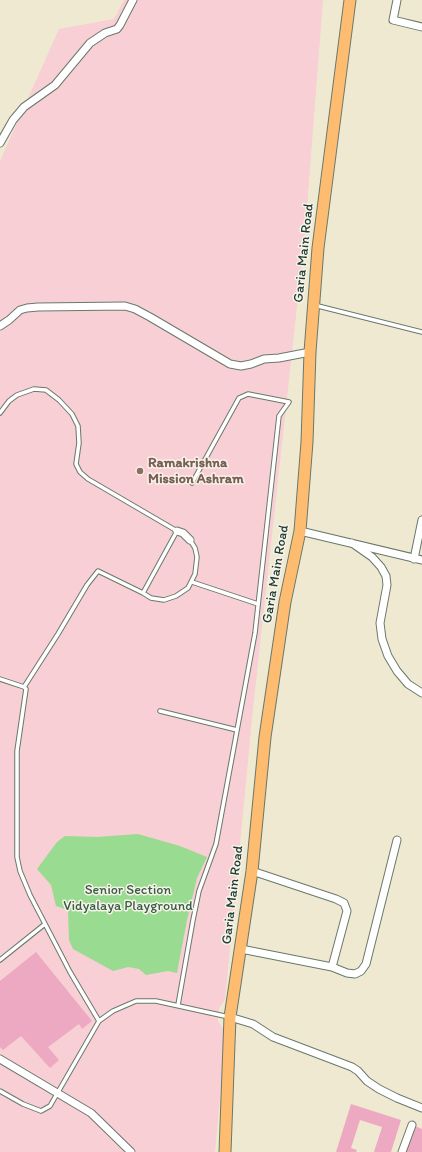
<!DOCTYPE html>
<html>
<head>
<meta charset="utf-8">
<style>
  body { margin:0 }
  canvas { display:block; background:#efe9d1 }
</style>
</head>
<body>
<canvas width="422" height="1152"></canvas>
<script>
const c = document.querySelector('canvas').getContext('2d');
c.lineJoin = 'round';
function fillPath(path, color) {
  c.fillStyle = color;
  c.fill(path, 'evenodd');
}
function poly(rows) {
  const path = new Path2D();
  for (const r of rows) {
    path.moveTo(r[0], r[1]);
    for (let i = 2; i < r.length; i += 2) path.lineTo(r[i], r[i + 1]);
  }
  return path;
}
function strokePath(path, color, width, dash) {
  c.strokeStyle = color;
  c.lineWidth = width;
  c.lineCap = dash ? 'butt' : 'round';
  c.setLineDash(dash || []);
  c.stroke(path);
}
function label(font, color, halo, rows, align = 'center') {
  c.font = font + ' Itim,sans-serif';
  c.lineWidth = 3;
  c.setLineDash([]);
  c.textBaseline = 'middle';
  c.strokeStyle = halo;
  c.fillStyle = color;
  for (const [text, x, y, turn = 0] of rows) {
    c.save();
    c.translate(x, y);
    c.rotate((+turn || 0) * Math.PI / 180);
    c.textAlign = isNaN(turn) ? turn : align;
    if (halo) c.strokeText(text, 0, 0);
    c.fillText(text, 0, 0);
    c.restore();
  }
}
fillPath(poly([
  [124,0,323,0,305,233,253,709,225,1000,219,1008,218,1022,226,1032,215,1152,0,1152,0,161,59,29,114,19]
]), '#f7cfd4');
fillPath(poly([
  [138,834,180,846,207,857,197,878,187,920,177,973,168,971,146,975,139,969,128,967,113,971,73,949,69,940,68,910,56,906,51,885,37,869,57,842,65,836,97,837]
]), '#99db91');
fillPath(poly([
  [36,952,92,1021,82,1029,79,1024,48,1047,59,1060,50,1068,21,1036,3,1050,0,1047,0,981],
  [351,1104,401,1120,391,1152,374,1152,382,1127,360,1120,351,1148,357,1150,356,1152,336,1152],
  [413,1125,422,1129,422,1152,404,1152]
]), '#eda9c1');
const service = poly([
  [314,305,422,332],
  [0,413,9,401,17,395,34,389,46,390,59,400,72,414,78,426,79,443,76,464,80,472,88,479,177,531,143,593,151,598,164,600,176,596,188,588,195,574,197,557,195,548,190,540],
  [192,582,258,604],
  [0,679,24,687,26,689,17,751,17,857,20,871,30,895,70,972,99,1021],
  [24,687,58,634,87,585,98,571,143,593],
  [160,711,237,730],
  [0,960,45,924],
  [178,1005,193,920,199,891,216,844,255,633,279,416,289,402,248,394,239,398,192,483],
  [0,1091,23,1104,41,1111,50,1106,99,1021,113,1011,136,1001,156,1001,229,1017]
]);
const minor = poly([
  [397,0,393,20,422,27],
  [0,143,13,120,24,107,55,85,90,43,105,33,117,29,120,25,133,0],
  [0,326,9,320,20,310,27,308,38,307,125,306,135,309,150,317,230,364,241,366,251,364,264,359,279,358,310,352],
  [177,531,183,533,190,540],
  [300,531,422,560],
  [352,543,372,557,381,567,386,576,387,585,380,623,382,639,388,656,397,671,408,684,422,693],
  [414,559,422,520],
  [252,871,336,899,344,903,347,911,332,967],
  [241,949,332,967,347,973,355,974,361,971,366,964,397,840],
  [230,1017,253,1024,273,1037,352,1067,358,1071,367,1081,379,1089,397,1098,422,1108],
  [0,1059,91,1113,131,1152],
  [402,1152,412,1125]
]);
const primary = poly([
  [225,1152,230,1017,252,871,265,737,285,602,300,531,307,442,310,352,318,248,350,0]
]);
strokePath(service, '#68796b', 5.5);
strokePath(minor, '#68796b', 9);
strokePath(primary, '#68796b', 13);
strokePath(service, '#fff', 3.5);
strokePath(minor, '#fff', 7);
strokePath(primary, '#fdbc70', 11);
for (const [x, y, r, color] of [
  [140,471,4,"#8d6e63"]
]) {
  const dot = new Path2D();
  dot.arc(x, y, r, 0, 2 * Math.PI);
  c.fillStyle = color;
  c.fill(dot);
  strokePath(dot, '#f7f3e8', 1.5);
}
label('14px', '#1f3d34', '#f7f3e8', [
  ["Garia Main Road",304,253,-84],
  ["Garia Main Road",276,574,-80],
  ["Garia Main Road",233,895,-83]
]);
label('bold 14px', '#785e54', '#f7f3e8', [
  ["Ramakrishna",148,463],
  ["Mission Ashram",148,479]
], 'left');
label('14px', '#375d47', '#f7f3e8', [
  ["Senior Section",128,890],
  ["Vidyalaya Playground",128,906]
]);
</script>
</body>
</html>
